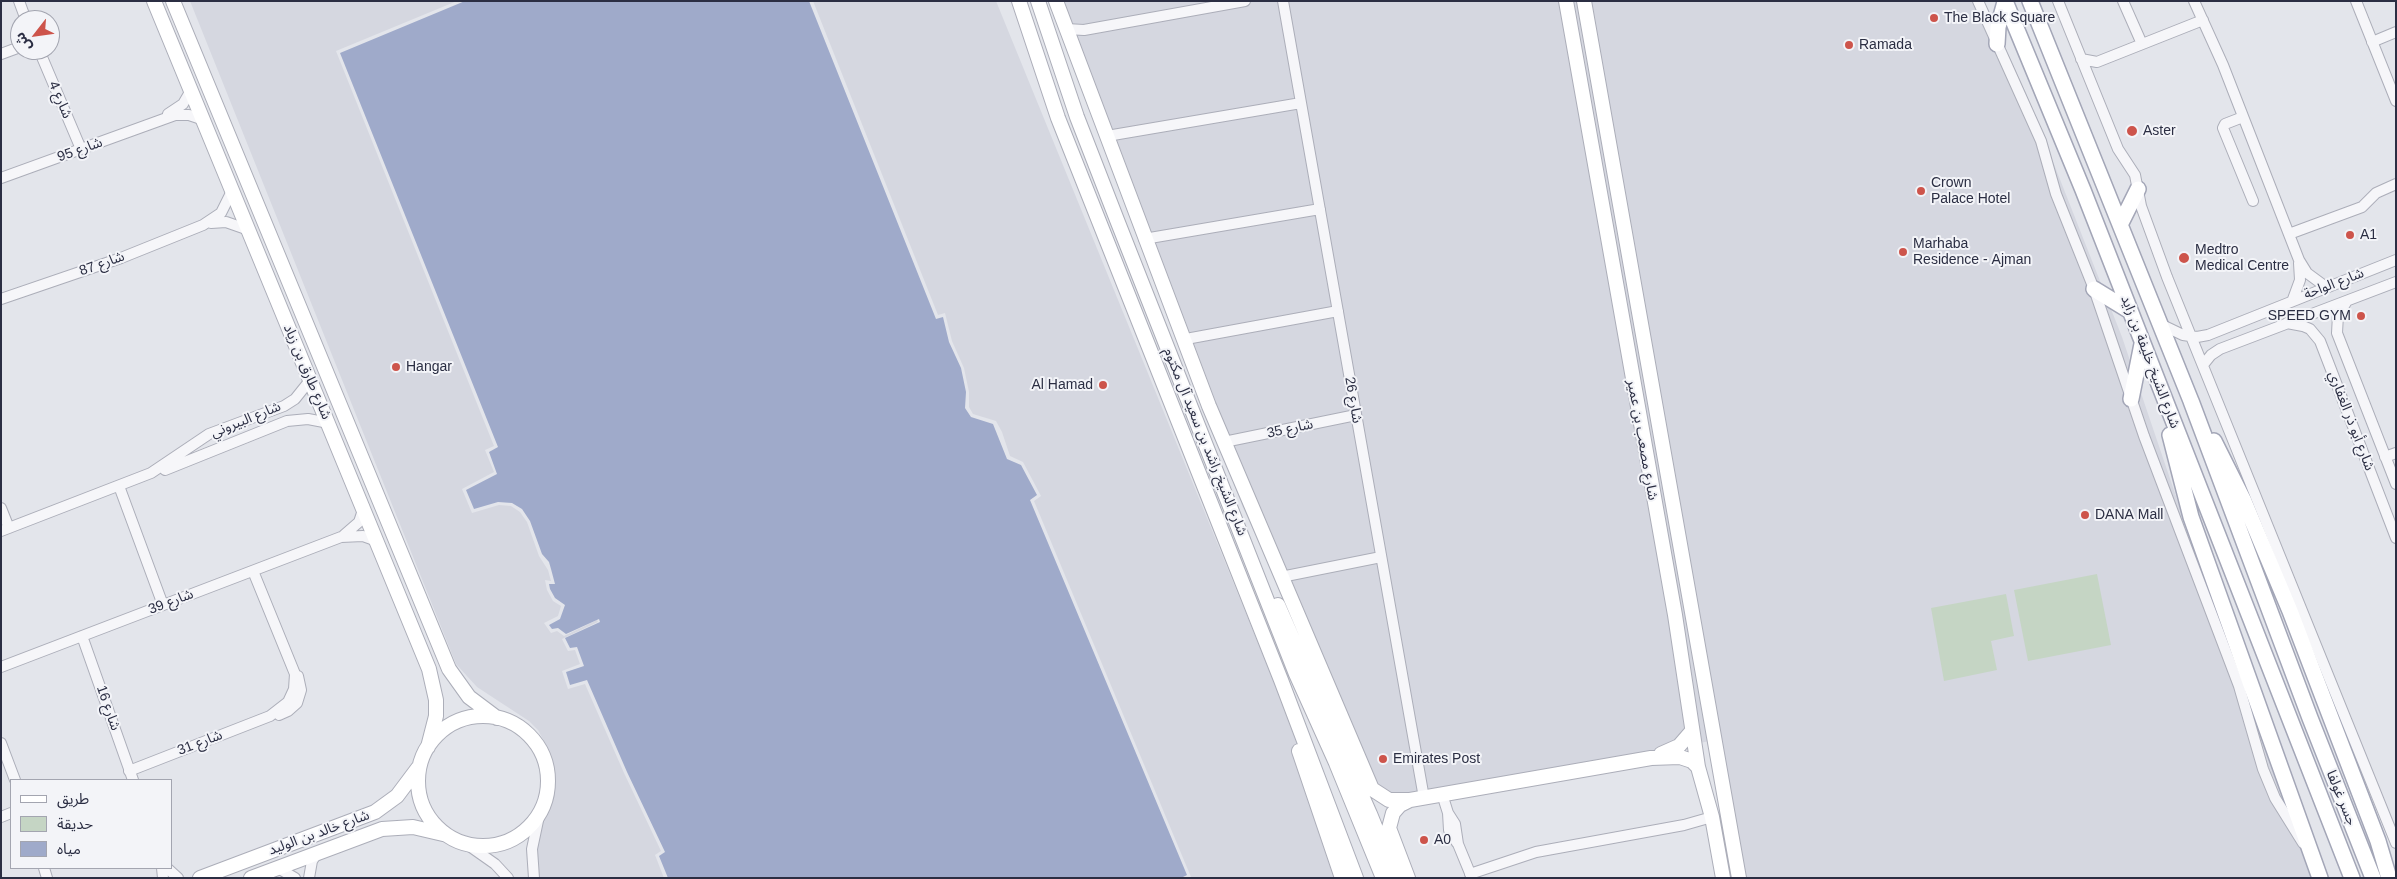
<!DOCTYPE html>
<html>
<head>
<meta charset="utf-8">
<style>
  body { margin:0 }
  #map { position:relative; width:2397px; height:879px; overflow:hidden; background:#e3e5eb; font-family:Arial,"Noto Sans Arabic",sans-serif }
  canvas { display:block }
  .frame { position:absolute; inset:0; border:2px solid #2b2e43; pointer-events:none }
  .legend { position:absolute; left:10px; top:779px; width:162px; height:90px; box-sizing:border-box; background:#f3f4f8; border:1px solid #a3a5b0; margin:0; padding:6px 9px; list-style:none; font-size:15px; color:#2b2e43 }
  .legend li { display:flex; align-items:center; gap:10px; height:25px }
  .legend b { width:25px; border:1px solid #a3a5b0 }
  .north { position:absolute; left:10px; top:10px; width:50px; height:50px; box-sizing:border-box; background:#f3f4f8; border:1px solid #a3a5b0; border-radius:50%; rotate:240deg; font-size:14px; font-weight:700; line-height:20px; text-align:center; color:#2b2e43 }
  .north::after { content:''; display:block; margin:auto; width:18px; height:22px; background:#cd544b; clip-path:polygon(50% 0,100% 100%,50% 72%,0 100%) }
</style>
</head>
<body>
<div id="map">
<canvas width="2397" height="879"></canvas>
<div class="frame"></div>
<ul class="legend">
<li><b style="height:6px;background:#fff"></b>طريق</li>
<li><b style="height:14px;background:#c5d5c4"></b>حديقة</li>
<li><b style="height:14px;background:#9faaca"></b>مياه</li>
</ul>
<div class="north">ش</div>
</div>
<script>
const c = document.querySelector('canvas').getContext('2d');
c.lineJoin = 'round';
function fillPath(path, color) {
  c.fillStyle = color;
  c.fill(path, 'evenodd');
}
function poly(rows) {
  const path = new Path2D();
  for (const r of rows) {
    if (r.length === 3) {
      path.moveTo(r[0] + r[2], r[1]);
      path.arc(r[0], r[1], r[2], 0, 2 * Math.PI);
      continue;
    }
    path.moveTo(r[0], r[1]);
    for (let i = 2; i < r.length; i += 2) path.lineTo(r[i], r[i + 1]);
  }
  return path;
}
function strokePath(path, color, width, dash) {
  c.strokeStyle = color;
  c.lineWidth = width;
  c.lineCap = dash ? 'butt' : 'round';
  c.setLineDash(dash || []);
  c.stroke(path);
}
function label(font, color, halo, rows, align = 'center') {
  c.font = font + ' Arial,"Noto Sans Arabic",sans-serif';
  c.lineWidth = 4;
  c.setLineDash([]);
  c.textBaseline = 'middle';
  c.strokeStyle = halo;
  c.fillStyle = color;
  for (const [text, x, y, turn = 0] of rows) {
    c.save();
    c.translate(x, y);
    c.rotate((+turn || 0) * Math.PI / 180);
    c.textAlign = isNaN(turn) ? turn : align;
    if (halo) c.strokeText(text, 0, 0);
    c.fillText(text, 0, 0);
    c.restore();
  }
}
fillPath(poly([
  [190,1,457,1,336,51,494,446,485,450,494,472,462,489,472,513,499,505,511,506,520,512,527,522,539,556,548,570,551,581,545,580,547,590,553,601,561,606,558,616,544,623,551,633,557,631,564,636,597,620,598,622,562,639,568,651,575,650,580,664,562,671,568,689,585,684,624,773,661,851,655,855,664,878,538,878,534,861,541,823,553,797,555,783,551,754,538,730,529,721,477,687,456,664],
  [813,1,996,1,1354,878,1189,878,1191,877,1034,501,1041,496,1023,462,1010,456,1002,432,996,421,973,414,969,407,969,392,964,368,952,341,945,313,938,315],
  [1051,1,1984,1,2026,93,2122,337,2225,641,2315,878,1746,878,1720,739,1382,805,1243,508]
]), '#d5d7e0');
fillPath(poly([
  [2097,574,2111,645,2028,661,2014,590],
  [2006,594,2014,636,1991,641,1997,670,1944,681,1931,608]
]), '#c5d5c4');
fillPath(poly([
  [465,1,809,1,936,319,943,317,949,342,961,368,966,392,965,408,971,417,993,424,1007,459,1021,465,1037,495,1030,500,1187,875,1181,878,668,878,659,856,665,852,627,772,587,680,570,685,566,672,584,666,577,647,570,648,565,638,600,622,599,619,566,634,558,628,552,629,549,625,560,619,565,605,555,598,550,589,549,584,555,584,551,569,549,562,542,554,530,521,522,509,512,503,498,502,474,509,466,490,497,474,489,452,498,447,340,53]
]), '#9faaca');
const street = poly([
  [19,1,26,20],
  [1283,1,1424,798],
  [1978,1,2041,141,2056,194,2094,289,2144,436,2239,686,2263,769,2275,798,2303,843],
  [2058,1,2118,149,2135,175,2141,206,2167,277,2396,843],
  [2123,1,2142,44],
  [2194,1,2223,65,2299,260,2307,273,2326,287],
  [2356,1,2396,101],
  [1066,29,1084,30,1245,1],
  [2372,42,2396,32],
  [39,50,81,149],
  [1,54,20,47],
  [2081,59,2097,62,2203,20],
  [168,114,183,104,190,92],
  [2243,117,2225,124,2223,128,2253,201],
  [1107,136,1301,103],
  [1,178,175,115,189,115,201,119],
  [211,223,226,222,246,229],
  [2289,234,2362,207,2376,193,2396,184],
  [1144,239,1320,209],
  [1,299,121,258,203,225,221,213,231,193],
  [2293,299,2300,280,2299,263],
  [2347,301,2338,315,2337,333,2396,484],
  [2287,323,2303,326,2310,329,2320,341,2396,538],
  [2160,324,2183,335,2197,337,2208,335,2396,260],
  [1186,339,1338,311],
  [2203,365,2211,355,2220,349,2396,282],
  [1224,442,1356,415],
  [2385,457,2396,453],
  [165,470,287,421,308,419,329,423],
  [119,486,163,605],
  [1,508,9,528],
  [1,531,151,473,209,434,284,406,295,399,311,379],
  [344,535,359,522,364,507],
  [1281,577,1381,557],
  [82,636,133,780],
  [1,667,341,537,363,536,377,541],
  [279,715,288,711,297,703,301,690,298,676],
  [1,743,15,780],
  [129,771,270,716,288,702,294,689,295,674,253,571],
  [1442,794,1448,813,1455,824,1458,844,1472,878],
  [1448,813,1449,830,1457,843],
  [1,817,11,813],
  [468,845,495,864,508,878],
  [44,868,47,878],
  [162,868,163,878],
  [167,868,178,878],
  [278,868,295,878],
  [1470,874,1536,852,1684,825,1712,817],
  [309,878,312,861,317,853],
  [534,878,532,849,539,816]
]);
const secondary = poly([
  [154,1,429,669,436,700,436,716,428,747],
  [173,1,449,669,469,697,497,718],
  [1019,1,1058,118,1281,680,1356,878],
  [1038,1,1077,117,1117,220,1296,674,1336,763,1383,878],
  [1056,1,1209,406,1372,789,1389,800,1410,800,1651,758,1680,757,1692,761,1698,767],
  [1566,1,1675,615,1698,767,1712,817,1723,878],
  [1584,1,1739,878],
  [1278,605,1370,814,1396,878],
  [483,781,65],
  [1299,751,1342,878],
  [1661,754,1679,746,1692,731],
  [200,878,375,812,397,796,418,768],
  [251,878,382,829,413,827,443,834],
  [1408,878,1389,828,1393,813,1400,805,1410,800]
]);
const primary = poly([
  [2005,1,2083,190,2352,878],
  [2030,1,2191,401,2310,718,2373,878],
  [1997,44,1998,27,2005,2],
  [2121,223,2138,189],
  [2094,289,2130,311],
  [2131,399,2142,344],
  [2170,435,2191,517,2320,878],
  [2214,441,2243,499,2290,611,2378,841,2389,878]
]);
strokePath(street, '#acaeb9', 12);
strokePath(secondary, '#acaeb9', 16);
strokePath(primary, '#a3a6b7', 18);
strokePath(street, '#f6f6f9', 10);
strokePath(secondary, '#fff', 14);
strokePath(primary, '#fff', 15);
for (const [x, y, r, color] of [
  [1934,18,5,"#cd544b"],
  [1849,45,5,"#cd544b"],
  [2132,131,6,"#cd544b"],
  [1921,191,5,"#cd544b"],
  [2350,235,5,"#cd544b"],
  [1903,252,5,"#cd544b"],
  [2184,258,6,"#cd544b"],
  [2361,316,5,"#cd544b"],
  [396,367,5,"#cd544b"],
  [1103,385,5,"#cd544b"],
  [2085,515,5,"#cd544b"],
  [1383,759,5,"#cd544b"],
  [1424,840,5,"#cd544b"]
]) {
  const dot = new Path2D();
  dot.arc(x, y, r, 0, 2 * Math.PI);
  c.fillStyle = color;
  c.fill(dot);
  strokePath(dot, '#f3f4f8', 2);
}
label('14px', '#2b2e43', '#f3f4f8', [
  ["The Black Square",1944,18],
  ["Ramada",1859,45],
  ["Aster",2143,131],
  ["Crown",1931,183],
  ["Palace Hotel",1931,199],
  ["A1",2360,235],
  ["Marhaba",1913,244],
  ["Residence - Ajman",1913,260],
  ["Medtro",2195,250],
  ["Medical Centre",2195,266],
  ["SPEED GYM",2351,316,"right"],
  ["Hangar",406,367],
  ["Al Hamad",1093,385,"right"],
  ["DANA Mall",2095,515],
  ["Emirates Post",1393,759],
  ["A0",1434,840]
], 'left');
label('14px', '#2b2e43', '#f3f4f8', [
  ["شارع 4",60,100,67],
  ["شارع 95",80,150,-20],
  ["شارع 87",102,264,-20],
  ["شارع الواحة",2334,284,-21],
  ["شارع الشيخ خليفة بن زايد",2150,362,69],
  ["شارع طارق بن زياد",307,372,67],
  ["شارع 26",1353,400,80],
  ["شارع البيروني",246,420,-22],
  ["شارع أبو ذر الغفاري",2351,421,69],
  ["شارع 35",1290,429,-12],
  ["شارع مصعب بن عمير",1642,440,80],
  ["شارع الشيخ راشد بن سعيد آل مكتوم",1205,442,68],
  ["شارع 39",171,602,-21],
  ["شارع 16",108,708,71],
  ["شارع 31",200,743,-21],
  ["جسر غولفا",2341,798,68],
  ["شارع خالد بن الوليد",319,833,-20]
]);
</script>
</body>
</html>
